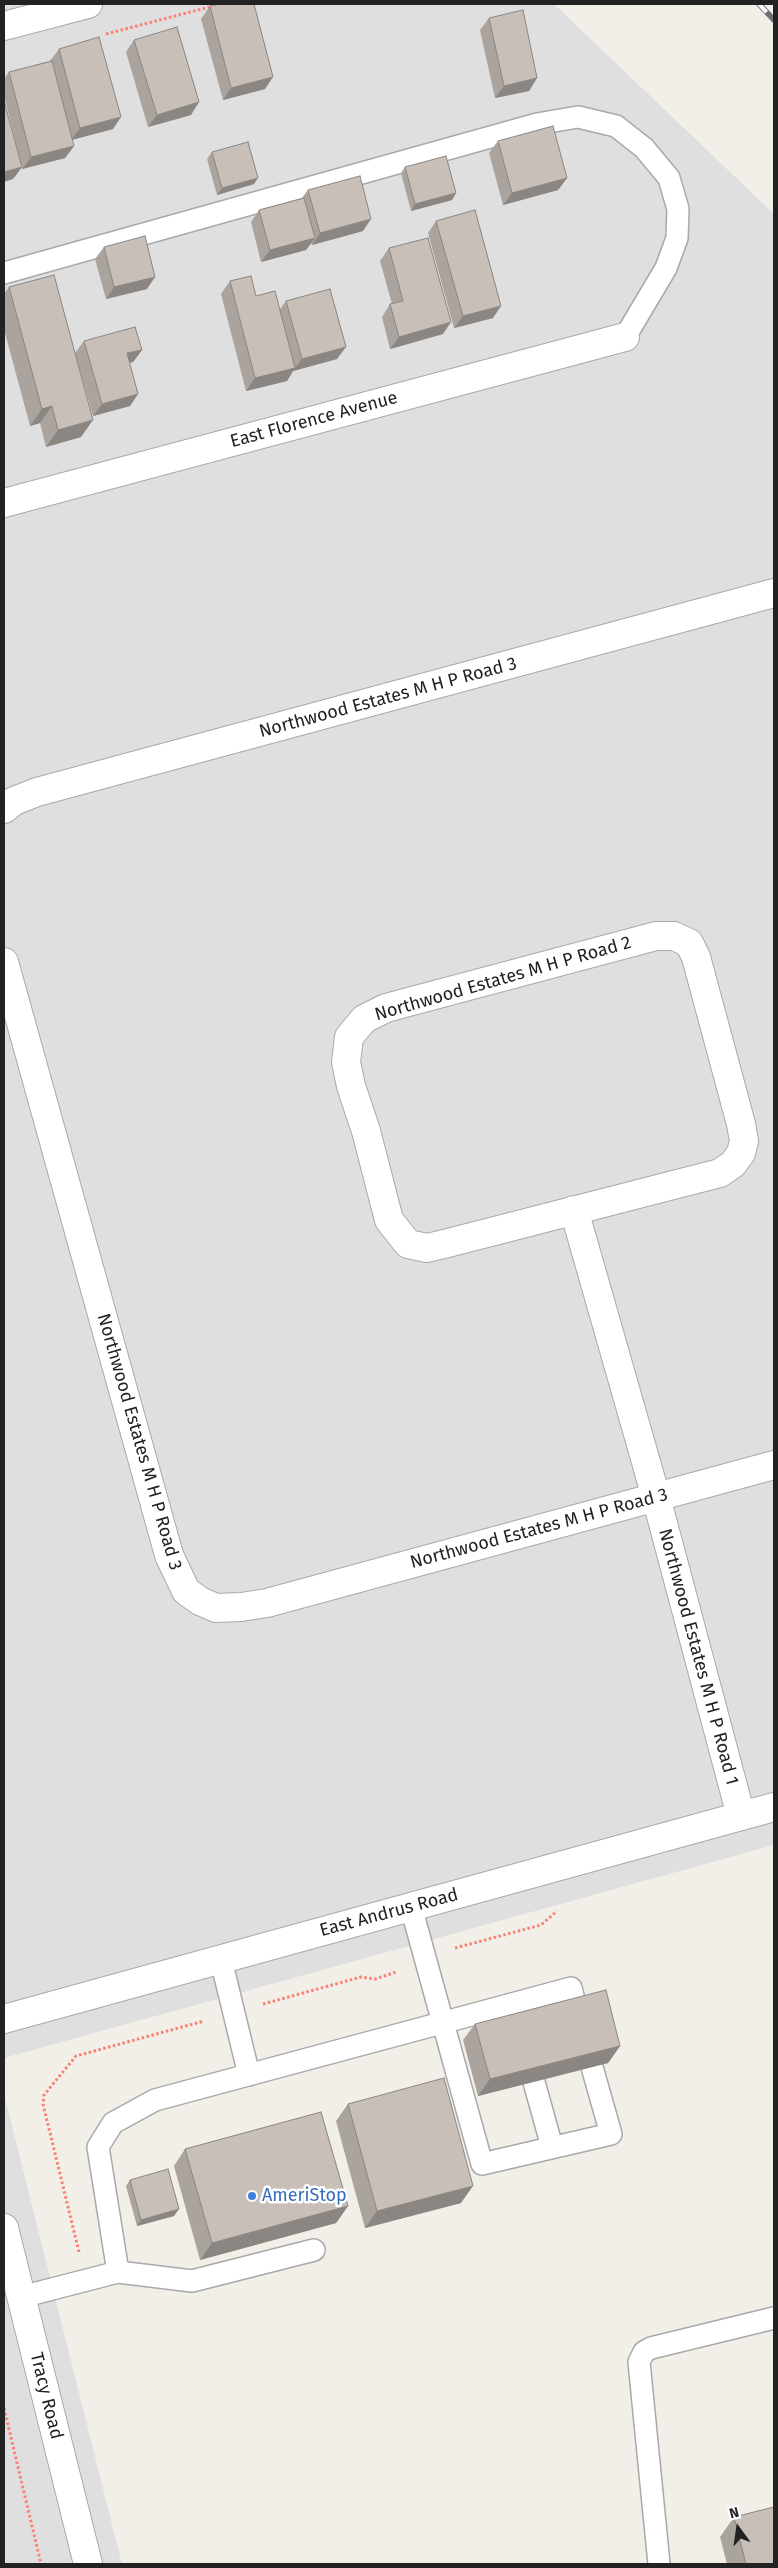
<!DOCTYPE html>
<html>
<head>
<meta charset="utf-8">
<style>
  body { margin:0 }
  #map { position:relative; width:778px; height:2568px; overflow:hidden; background:#f2efe9; font-family:"Fira Sans",sans-serif }
  canvas { display:block }
  .frame { position:absolute; inset:0; border:5px solid #222; pointer-events:none }
  .north { position:absolute; left:713px; top:2503px; width:50px; height:50px; -webkit-text-stroke:4px #fff; paint-order:stroke; rotate:346deg; font-size:14px; font-weight:700; line-height:20px; text-align:center; color:#222 }
  .north::after { content:''; display:block; margin:auto; width:18px; height:22px; background:#222; clip-path:polygon(50% 0,100% 100%,50% 72%,0 100%) }
</style>
</head>
<body>
<div id="map">
<canvas width="778" height="2568"></canvas>
<div class="frame"></div>
<div class="north">N</div>
</div>
<script>
const c = document.querySelector('canvas').getContext('2d');
c.lineJoin = 'round';
function fillPath(path, color) {
  c.fillStyle = color;
  c.fill(path, 'evenodd');
}
function poly(rows) {
  const path = new Path2D();
  for (const r of rows) {
    path.moveTo(r[0], r[1]);
    for (let i = 2; i < r.length; i += 2) path.lineTo(r[i], r[i + 1]);
  }
  return path;
}
function strokePath(path, color, width, dash) {
  c.strokeStyle = color;
  c.lineWidth = width;
  c.lineCap = dash ? 'butt' : 'round';
  c.setLineDash(dash || []);
  c.stroke(path);
}
function label(font, color, halo, rows, align = 'center') {
  c.font = font + ' "Fira Sans",sans-serif';
  c.lineWidth = 5;
  c.setLineDash([]);
  c.textBaseline = 'middle';
  c.strokeStyle = halo;
  c.fillStyle = color;
  for (const [text, x, y, turn = 0] of rows) {
    c.save();
    c.translate(x, y);
    c.rotate((+turn || 0) * Math.PI / 180);
    c.textAlign = isNaN(turn) ? turn : align;
    if (halo) c.strokeText(text, 0, 0);
    c.fillText(text, 0, 0);
    c.restore();
  }
}
fillPath(poly([
  [4,4,554,4,774,214,774,1845,4,2058],
  [4,2094,122,2564,4,2564]
]), '#e0dfdf');
const service = poly([
  [4,273,537,124,578,117,616,126,644,148,669,178,678,209,677,238,666,268,625,337],
  [411,1907,482,2164,611,2134,592,2067],
  [221,1960,249,2075],
  [512,2004,571,1988,577,2011],
  [534,2082,552,2147],
  [118,2272,192,2281,314,2250],
  [21,2297,118,2272,98,2147,113,2123,155,2100,512,2004,518,2026],
  [659,2564,639,2362,644,2352,651,2348,774,2318]
]);
const minor = poly([
  [4,26,88,4],
  [4,503,625,337],
  [4,809,14,801,37,792,774,593],
  [656,936,674,936,689,943,696,957,741,1124,744,1141,741,1153,733,1164,720,1173,448,1243,427,1248,408,1244,389,1220,366,1131,351,1086,346,1062,349,1037,364,1019,386,1008,656,936],
  [4,962,169,1555,186,1591,200,1601,216,1608,241,1607,267,1603,774,1465],
  [574,1210,656,1497,741,1816]
]);
const tertiary = poly([
  [4,2019,774,1807],
  [4,2228,88,2564]
]);
strokePath(service, '#a9a9a9', 24);
strokePath(minor, '#a9a9a9', 30);
strokePath(tertiary, '#a9a9a9', 30);
strokePath(poly([
  [106,34,221,4],
  [455,1948,541,1925,557,1911],
  [263,2004,361,1977,375,1979,396,1972],
  [79,2252,43,2104,44,2095,76,2056,204,2021],
  [4,2408,41,2564]
]), '#fa8072', 3, [2.5, 2.5]);
strokePath(service, '#fff', 21);
strokePath(minor, '#fff', 28);
strokePath(tertiary, '#fff', 28);
const rail = poly([
  [759,4,774,20]
]);
strokePath(rail, '#707070', 5.5);
strokePath(rail, '#fff', 4, [11]);
fillPath(poly([
  [210,6,265,89,223,100,201,19],
  [489,18,537,78,529,91,495,98,480,30],
  [134,40,191,115,148,127,126,52],
  [59,49,113,129,72,140,74,146,65,158,22,169,22,167,13,179,19,156,4,96,4,79,9,72,50,61],
  [498,141,567,178,558,190,503,205,489,153],
  [212,152,254,184,217,195,207,159],
  [405,167,456,193,452,200,411,211,401,173],
  [308,190,363,231,312,245,311,243,306,250,261,262,251,222,259,210,302,198],
  [436,221,493,318,454,328,428,233],
  [104,247,147,289,106,299,95,259],
  [389,248,443,334,390,349,382,317,390,304,392,304,380,261],
  [230,281,280,309,286,301,337,359,293,371,287,381,246,391,221,294],
  [9,287,81,437,46,447,40,423,30,426,4,329,4,294],
  [84,341,142,350,133,362,129,363,138,394,130,406,93,416,75,353],
  [475,2024,620,2046,608,2063,478,2096,463,2040],
  [348,2104,461,2203,365,2228,336,2121],
  [185,2149,348,2206,336,2223,200,2260,174,2166],
  [130,2180,174,2216,137,2226,126,2186],
  [734,2517,774,2564,727,2564,720,2537]
]), '#aba49e');
fillPath(poly([
  [273,77,265,89,223,100,231,88],
  [537,78,529,91,495,98,504,86],
  [199,102,191,115,148,127,157,115],
  [121,117,113,129,71,140,80,128],
  [74,146,65,158,22,169,31,157],
  [22,167,13,179,4,182,4,172],
  [258,178,254,184,217,195,222,188],
  [567,178,558,190,503,205,512,193],
  [456,193,452,200,411,211,415,204],
  [371,219,363,231,312,245,320,233],
  [315,238,306,250,261,262,270,250],
  [155,277,147,289,106,299,114,287],
  [501,306,493,318,454,328,463,316],
  [451,322,443,334,390,349,399,337],
  [346,347,337,359,293,371,287,381,246,391,255,378,295,368,302,359],
  [142,350,133,362,118,366,127,353],
  [138,394,130,406,93,416,102,404],
  [52,406,40,423,30,426,42,409],
  [93,420,81,437,46,447,58,430],
  [620,2046,608,2063,478,2096,490,2079],
  [473,2186,461,2203,365,2228,377,2211],
  [348,2206,336,2223,200,2260,212,2243],
  [179,2209,174,2216,137,2226,141,2220]
]), '#8b8681');
const building = poly([
  [219,4,254,4,273,77,231,88,210,6,219,4],
  [523,10,537,78,504,86,489,18,523,10],
  [177,27,199,102,157,115,134,40,177,27],
  [99,37,121,117,80,128,59,49,99,37],
  [52,61,74,146,31,157,9,72,52,61],
  [4,101,22,167,4,172,4,101],
  [553,126,567,178,512,193,498,141,553,126],
  [248,142,258,178,222,188,212,152,248,142],
  [446,156,456,193,415,204,405,167,446,156],
  [360,176,371,219,320,233,308,190,360,176],
  [304,198,315,238,270,250,259,210,304,198],
  [475,210,501,306,463,316,436,221,475,210],
  [145,236,155,277,114,287,104,247,145,236],
  [428,238,451,322,399,337,390,304,403,301,389,248,428,238],
  [54,275,93,420,58,430,52,406,42,409,9,287,54,275],
  [251,276,256,296,275,291,295,368,255,378,230,281,251,276],
  [330,289,346,347,302,359,286,301,330,289],
  [135,327,142,350,127,353,138,394,102,404,84,341,135,327],
  [606,1990,620,2046,490,2079,475,2024,606,1990],
  [444,2078,473,2186,377,2211,348,2104,444,2078],
  [321,2112,348,2206,212,2243,185,2149,321,2112],
  [168,2169,179,2209,141,2220,130,2180,168,2169],
  [774,2507,774,2564,746,2564,734,2517,774,2507]
]);
fillPath(building, '#c7bfb8');
strokePath(building, '#8b8681', 1);
for (const [x, y, r, color] of [
  [252,2196,5,"#3f7fe0"]
]) {
  const dot = new Path2D();
  dot.arc(x, y, r, 0, 2 * Math.PI);
  c.fillStyle = color;
  c.fill(dot);
  strokePath(dot, '#fff', 2);
}
label('18px', '#222', '#fff', [
  ["East Florence Avenue",314,420,-15],
  ["Northwood Estates M H P Road 3",388,698,-15],
  ["Northwood Estates M H P Road 2",503,979,-16],
  ["Northwood Estates M H P Road 3",139,1442,74],
  ["Northwood Estates M H P Road 3",539,1529,-15],
  ["Northwood Estates M H P Road 1",698,1657,75],
  ["East Andrus Road",389,1913,-15],
  ["Tracy Road",46,2396,76]
]);
label('18px', '#366cbe', '#fff', [
  ["AmeriStop",262,2196]
], 'left');
</script>
</body>
</html>
